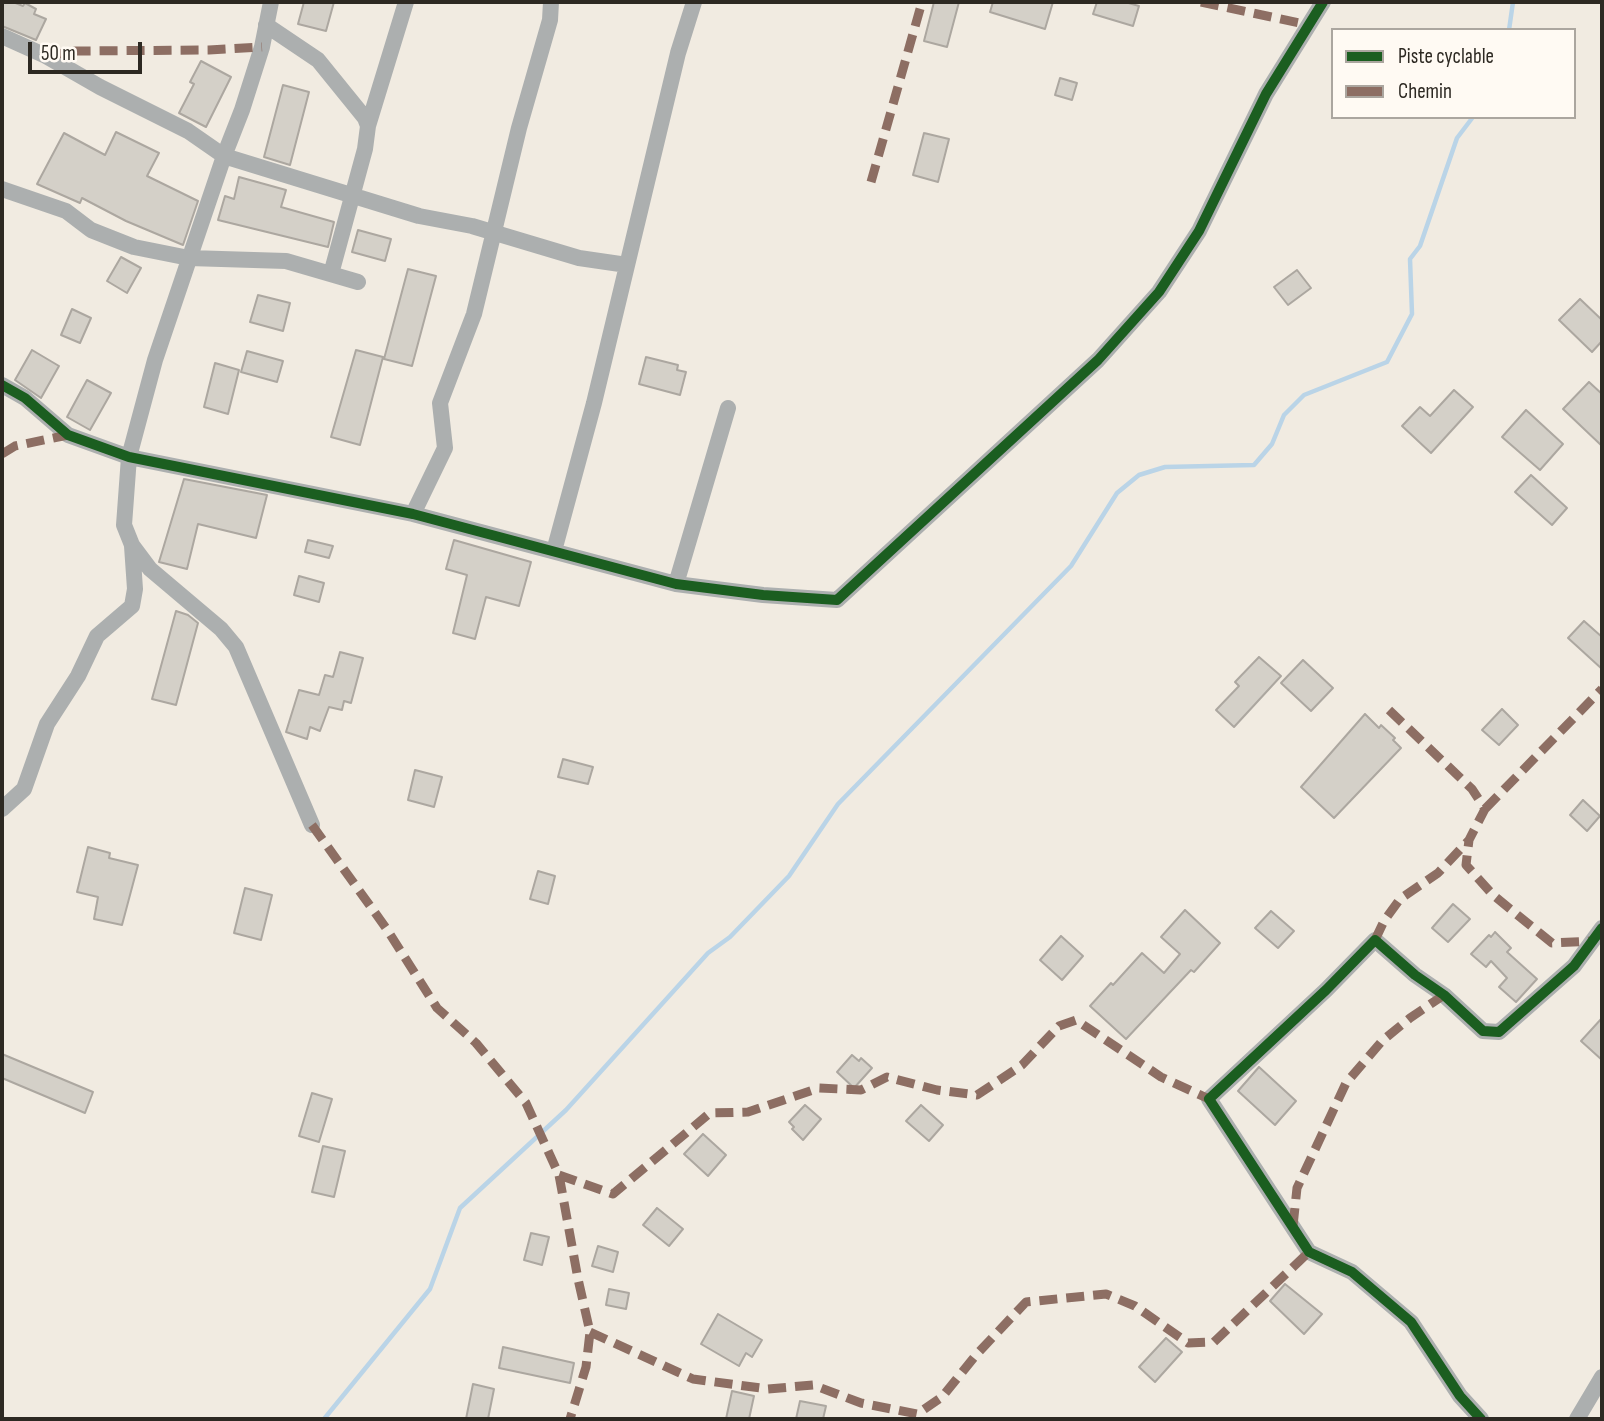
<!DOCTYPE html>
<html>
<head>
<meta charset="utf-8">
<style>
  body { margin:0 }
  #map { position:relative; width:1604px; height:1421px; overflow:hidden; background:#f1ebe1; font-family:"Sofia Sans Condensed",sans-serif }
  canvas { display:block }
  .frame { position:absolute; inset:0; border:4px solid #2d2922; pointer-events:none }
  .legend { position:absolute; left:1331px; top:28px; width:245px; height:91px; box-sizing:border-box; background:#fffaf3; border:2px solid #aba69f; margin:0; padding:9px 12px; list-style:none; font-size:21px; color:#2d2922 }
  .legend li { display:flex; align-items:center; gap:14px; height:35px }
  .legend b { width:35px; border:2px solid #aba69f }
  .scale { position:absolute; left:28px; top:42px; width:114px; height:32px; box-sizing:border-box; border:4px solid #2d2922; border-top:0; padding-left:9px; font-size:21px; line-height:24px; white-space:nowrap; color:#2d2922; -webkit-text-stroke:5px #fffaf3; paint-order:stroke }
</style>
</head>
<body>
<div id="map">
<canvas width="1604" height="1421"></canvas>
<div class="frame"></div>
<ul class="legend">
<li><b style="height:9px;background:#1b5e20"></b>Piste cyclable</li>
<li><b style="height:9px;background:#8d6e63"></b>Chemin</li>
</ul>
<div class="scale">50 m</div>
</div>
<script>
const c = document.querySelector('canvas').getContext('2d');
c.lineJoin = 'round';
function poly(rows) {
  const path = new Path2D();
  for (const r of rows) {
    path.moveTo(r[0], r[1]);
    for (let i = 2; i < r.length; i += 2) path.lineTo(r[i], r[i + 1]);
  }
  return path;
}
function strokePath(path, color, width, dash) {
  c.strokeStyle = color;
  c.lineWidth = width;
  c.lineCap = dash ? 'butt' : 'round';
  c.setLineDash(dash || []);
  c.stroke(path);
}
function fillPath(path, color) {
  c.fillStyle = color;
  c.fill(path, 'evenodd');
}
strokePath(poly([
  [1509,30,1513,2],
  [324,1419,430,1289,460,1208,566,1110,708,953,730,937,789,876,838,804,1071,566,1117,493,1139,475,1165,467,1254,465,1272,444,1284,415,1304,395,1387,362,1412,314,1410,259,1420,246,1457,138,1473,117]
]), '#bad4e7', 4.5);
const building = poly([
  [2,2,13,2,23,6,25,3,36,9,34,14,46,19,36,40,2,26,2,2],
  [304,2,334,2,326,31,298,24,304,2],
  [934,2,959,2,947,47,924,41,934,2],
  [993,2,1053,2,1045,29,990,12,993,2],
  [1097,2,1125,2,1139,6,1133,26,1093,14,1097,2],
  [201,61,231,77,206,127,179,113,194,84,190,82,201,61],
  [1060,78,1077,83,1072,100,1055,95,1060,78],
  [283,85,309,92,290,165,264,157,283,85],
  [116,132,159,153,147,176,198,201,183,245,126,221,82,198,80,203,37,184,64,133,105,155,116,132],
  [924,133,949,139,938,182,913,175,924,133],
  [239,177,286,190,281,207,334,222,328,247,218,220,225,196,234,199,239,177],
  [358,230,391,239,385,261,352,252,358,230],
  [121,257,141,268,127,293,107,281,121,257],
  [408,269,436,276,412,366,384,359,408,269],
  [1297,270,1311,288,1288,305,1274,287,1297,270],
  [258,295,290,303,283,331,250,322,258,295],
  [1580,299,1602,320,1602,341,1592,352,1559,320,1580,299],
  [72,309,91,318,80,343,61,335,72,309],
  [32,350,59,366,41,398,15,380,32,350],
  [356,350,383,357,360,445,331,437,356,350],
  [247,351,283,361,277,382,241,372,247,351],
  [646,357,678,365,677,370,686,372,680,395,639,384,646,357],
  [215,363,239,370,228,414,204,407,215,363],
  [87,380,111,393,90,430,67,417,87,380],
  [1589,382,1602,394,1602,446,1563,409,1589,382],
  [1454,390,1473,407,1431,453,1402,426,1420,407,1430,416,1454,390],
  [1526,410,1563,444,1540,470,1502,437,1526,410],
  [1531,475,1567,508,1552,525,1515,492,1531,475],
  [184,479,267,495,256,538,198,524,187,569,159,562,184,479],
  [308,540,333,546,329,558,305,552,308,540],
  [454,540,531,562,519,606,486,597,475,639,453,633,467,575,446,569,454,540],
  [299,576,324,583,319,602,294,595,299,576],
  [176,611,188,615,198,623,176,705,152,699,176,611],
  [1584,621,1602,637,1602,669,1568,638,1584,621],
  [340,652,363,658,351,703,344,701,342,710,329,707,320,731,310,727,307,739,286,732,299,690,319,695,325,675,333,677,340,652],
  [1259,657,1281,676,1234,727,1216,710,1239,686,1235,682,1259,657],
  [1303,660,1333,688,1311,711,1281,683,1303,660],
  [1502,709,1518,725,1499,745,1482,730,1502,709],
  [1365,714,1379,728,1381,725,1395,738,1393,740,1401,748,1334,818,1301,787,1365,714],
  [563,759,593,767,588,784,558,777,563,759],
  [415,770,442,777,434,807,408,800,415,770],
  [1583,800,1600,816,1587,831,1570,815,1583,800],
  [88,847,110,853,109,858,138,865,122,925,94,919,98,897,77,892,88,847],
  [538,871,555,876,548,904,530,899,538,871],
  [245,888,272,895,261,940,234,933,245,888],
  [1453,904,1470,919,1448,942,1432,928,1453,904],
  [1185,910,1220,943,1194,972,1191,970,1126,1039,1090,1006,1111,983,1113,985,1142,953,1164,973,1180,954,1161,937,1185,910],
  [1271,911,1294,931,1278,948,1255,928,1271,911],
  [1495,932,1511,948,1507,952,1537,979,1516,1002,1499,987,1507,978,1491,961,1486,967,1471,954,1489,935,1491,937,1495,932],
  [1061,936,1083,956,1062,980,1040,960,1061,936],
  [1602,1018,1602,1060,1581,1041,1602,1018],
  [2,1054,93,1092,85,1113,2,1078,2,1054],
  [852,1055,859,1061,861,1058,872,1068,854,1088,837,1072,852,1055],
  [1259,1067,1296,1101,1275,1125,1238,1091,1259,1067],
  [312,1093,332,1099,319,1142,299,1136,312,1093],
  [805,1105,821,1119,803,1140,792,1129,794,1127,789,1122,805,1105],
  [921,1105,943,1125,929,1141,906,1121,921,1105],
  [703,1134,726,1155,708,1176,684,1154,703,1134],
  [323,1146,345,1151,334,1197,312,1192,323,1146],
  [657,1208,683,1229,669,1246,643,1225,657,1208],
  [531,1233,549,1237,542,1265,524,1260,531,1233],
  [598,1246,618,1252,613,1272,592,1266,598,1246],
  [1285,1284,1322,1314,1304,1334,1270,1301,1285,1284],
  [609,1289,629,1293,626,1309,606,1305,609,1289],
  [718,1314,762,1340,752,1357,746,1353,739,1366,701,1344,718,1314],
  [1166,1338,1182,1352,1155,1382,1139,1367,1166,1338],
  [503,1347,574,1363,570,1383,499,1368,503,1347],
  [473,1384,494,1389,488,1419,466,1419,473,1384],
  [732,1391,754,1396,749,1419,726,1419,732,1391],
  [800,1401,826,1406,823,1419,796,1419,800,1401]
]);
fillPath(building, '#d4d0c8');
strokePath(building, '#aca7a0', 2);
strokePath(poly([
  [271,2,262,47,242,110,224,156,155,360,129,457,124,525,132,545,150,569,221,629,236,647,312,825],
  [266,25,318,60,365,118,368,126,365,149,331,274],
  [2,36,46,56,100,87,188,131,224,156,419,216,472,226,579,258,627,265],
  [368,126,406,2],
  [2,189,66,211,91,230,134,247,189,258,286,261,358,282],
  [2,385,25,398,68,435,129,457,413,514,676,584,763,595,837,600,1098,360,1159,292,1199,231,1266,94,1323,2],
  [413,514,445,448,440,403,474,314,519,128,550,20,551,2],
  [554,551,594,403,678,53,694,2],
  [676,584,728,408],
  [2,809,24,789,47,724,78,676,97,636,132,606,135,589,132,546],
  [1481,1419,1460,1396,1411,1322,1352,1272,1309,1252,1209,1099,1326,990,1375,940,1415,975,1444,995,1483,1031,1499,1032,1574,966,1602,928],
  [1577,1419,1602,1377]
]), '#acafaf', 16);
strokePath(poly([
  [1201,2,1309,25],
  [46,56,76,51,209,50,262,47],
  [871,182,922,2],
  [2,454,15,446,68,435],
  [1389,710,1472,789,1485,809,1469,840,1466,865,1493,895,1552,943,1593,941],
  [1485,809,1602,689],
  [312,825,386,928,437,1008,476,1043,526,1103,559,1175,578,1279,590,1332,586,1367,570,1419],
  [1375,940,1384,921,1400,899,1438,873,1469,840],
  [559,1175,613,1194,710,1113,748,1112,819,1088,861,1090,887,1077,937,1090,977,1095,1022,1065,1059,1026,1076,1020,1161,1077,1209,1099],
  [1293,1226,1297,1188,1346,1083,1382,1041,1410,1018,1444,995],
  [590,1332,693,1379,768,1389,813,1385,861,1403,917,1414,942,1397,976,1355,1026,1302,1106,1294,1135,1306,1188,1343,1214,1342,1309,1252]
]), '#8d6e63', 9, [18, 9]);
strokePath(poly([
  [2,385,25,398,68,435,129,457,413,514,676,584,763,595,837,600,1098,360,1159,292,1199,231,1266,94,1323,2],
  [1481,1419,1460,1396,1411,1322,1352,1272,1309,1252,1209,1099,1326,990,1375,940,1415,975,1444,995,1483,1031,1499,1032,1574,966,1602,928]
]), '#1b5e20', 10);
</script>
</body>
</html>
